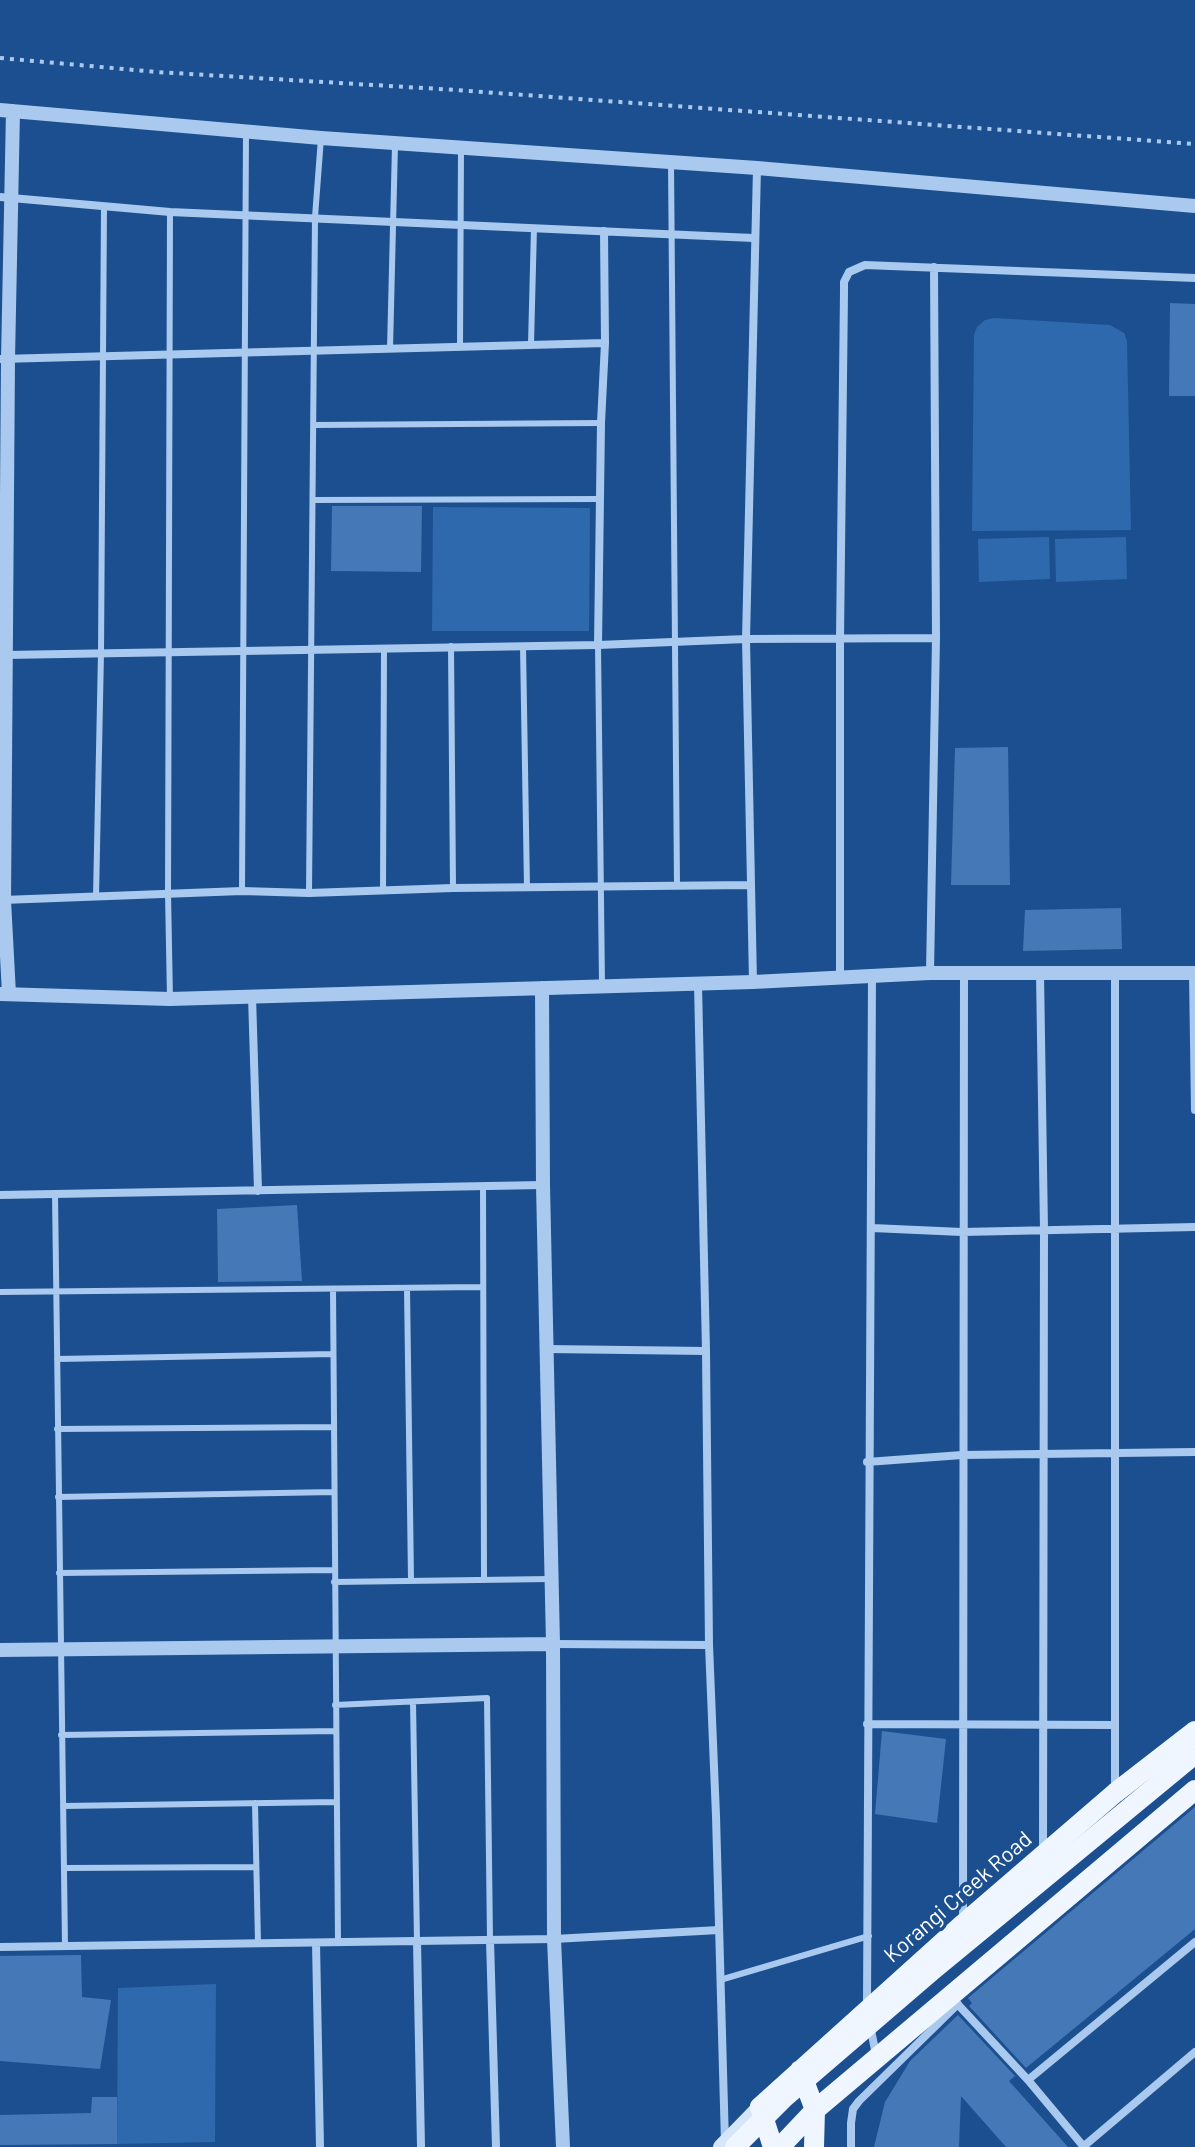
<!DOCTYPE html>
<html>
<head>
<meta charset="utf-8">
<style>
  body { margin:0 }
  canvas { display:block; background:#1b4f8f }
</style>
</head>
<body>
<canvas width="1195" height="2147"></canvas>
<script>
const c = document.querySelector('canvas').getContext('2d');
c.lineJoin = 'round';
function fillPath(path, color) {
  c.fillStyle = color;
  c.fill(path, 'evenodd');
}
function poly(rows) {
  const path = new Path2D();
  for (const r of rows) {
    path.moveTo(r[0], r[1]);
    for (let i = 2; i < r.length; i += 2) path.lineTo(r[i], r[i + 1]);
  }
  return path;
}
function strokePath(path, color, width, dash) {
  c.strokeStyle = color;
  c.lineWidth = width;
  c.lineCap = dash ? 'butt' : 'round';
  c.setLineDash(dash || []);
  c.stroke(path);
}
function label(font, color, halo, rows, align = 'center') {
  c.font = font + ' Barlow,sans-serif';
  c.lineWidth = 7;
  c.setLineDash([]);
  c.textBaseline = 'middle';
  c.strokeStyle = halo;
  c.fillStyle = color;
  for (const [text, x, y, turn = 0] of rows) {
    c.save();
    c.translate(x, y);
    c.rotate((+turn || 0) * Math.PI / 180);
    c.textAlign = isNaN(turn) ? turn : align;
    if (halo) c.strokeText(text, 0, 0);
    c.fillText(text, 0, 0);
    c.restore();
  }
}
fillPath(poly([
  [994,318,1110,325,1124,333,1127,341,1131,530,972,531,974,335,977,327,985,320],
  [433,507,590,508,589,631,432,631],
  [1049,537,1050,579,979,582,978,539],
  [1126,537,1127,579,1056,582,1055,539],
  [216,1984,215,2142,117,2144,118,1988]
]), '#2e69ad');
fillPath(poly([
  [1170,303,1195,304,1195,396,1169,396],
  [332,506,422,506,421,572,331,571],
  [1008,747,1010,885,951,885,955,748],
  [1121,908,1122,949,1023,951,1025,910],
  [297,1205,302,1281,218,1282,217,1209],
  [882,1731,946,1739,937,1823,875,1814],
  [1195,1807,1195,1929,1026,2068,969,2006,972,2003,968,1998],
  [81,1955,82,1997,111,2000,100,2069,0,2061,0,1956],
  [958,2015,1015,2076,1009,2081,1068,2147,1006,2147,961,2096,959,2147,874,2147,885,2102,910,2061],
  [92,2097,117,2097,117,2144,0,2145,0,2115,91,2113]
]), '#4478b7');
strokePath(poly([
  [0,58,157,72,456,90,1195,144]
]), '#a9c9ee', 4, [4, 6]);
strokePath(poly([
  [671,162,677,886],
  [170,212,168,893,170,999],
  [531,344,534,228],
  [460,346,461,150],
  [390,349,395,145],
  [314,425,601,423],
  [313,500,600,499],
  [598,645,602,985],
  [451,646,453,888],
  [523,646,527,888],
  [383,890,384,648],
  [242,891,246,131],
  [309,893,315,217,321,138],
  [96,897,101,653,104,206],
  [483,1186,484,1579],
  [55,1194,65,1946],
  [407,1288,411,1580],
  [333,1289,338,1942],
  [0,1292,483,1287],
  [57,1359,333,1354],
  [57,1429,334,1427],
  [58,1497,334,1492],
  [59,1573,334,1570],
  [334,1582,550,1579],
  [413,1702,417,1941],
  [335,1705,487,1698,490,1940],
  [61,1735,336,1731],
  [255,1803,258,1943],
  [63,1806,336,1802],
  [64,1868,256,1867],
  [720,1980,869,1936]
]), '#a9c9ee', 6);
strokePath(poly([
  [0,197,170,212,753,238],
  [0,359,605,343],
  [598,645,601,423,605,343,604,231],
  [5,655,598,645,746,639,936,638],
  [3,900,242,891,309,893,453,888,749,885],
  [930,973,936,638,934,267],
  [1040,973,1044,1230,1043,1852],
  [1193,973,1195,1110],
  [840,978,840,638,844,292,844,282,849,272,865,265,1195,278],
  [753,982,746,639,757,168],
  [698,984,706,1351,709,1645,716,1816,725,2143],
  [252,996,258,1191],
  [0,1195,543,1185],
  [872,1228,962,1232,1195,1227],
  [546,1349,706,1351],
  [867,1462,962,1455,1195,1452],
  [553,1644,709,1645],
  [867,1724,1115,1725],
  [1115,1788,1115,973],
  [963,1919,964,974],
  [490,1940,496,2147],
  [417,1941,421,2147],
  [316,1943,320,2147],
  [0,1947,554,1939,719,1930],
  [950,1996,1028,2080,1195,1942],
  [867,2004,872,977],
  [870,2025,876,2055],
  [1028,2080,1084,2147],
  [1084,2146,1195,2052],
  [851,2147,851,2123,853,2109,859,2101,958,2004]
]), '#a9c9ee', 8);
strokePath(poly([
  [0,110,321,138,757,168,1195,206],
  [542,988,543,1185,553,1644,554,1939,563,2147],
  [0,994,170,999,753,982,930,973,1195,973],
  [9,994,4,900,8,359,13,111],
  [0,1650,553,1644]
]), '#a9c9ee', 14);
strokePath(poly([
  [721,2147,760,2107]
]), '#d6e6fa', 16);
strokePath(poly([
  [800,2070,815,2110,814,2147],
  [773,2147,760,2107,963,1924,1115,1793,1195,1731],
  [780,2147,815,2110,1195,1790]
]), '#f0f6ff', 20);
strokePath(poly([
  [735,2147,784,2098,933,1970,1195,1754]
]), '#f0f6ff', 20);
label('22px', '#fff', '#1b4f8f', [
  ["Korangi Creek Road",958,1897,-41]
]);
</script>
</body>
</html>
